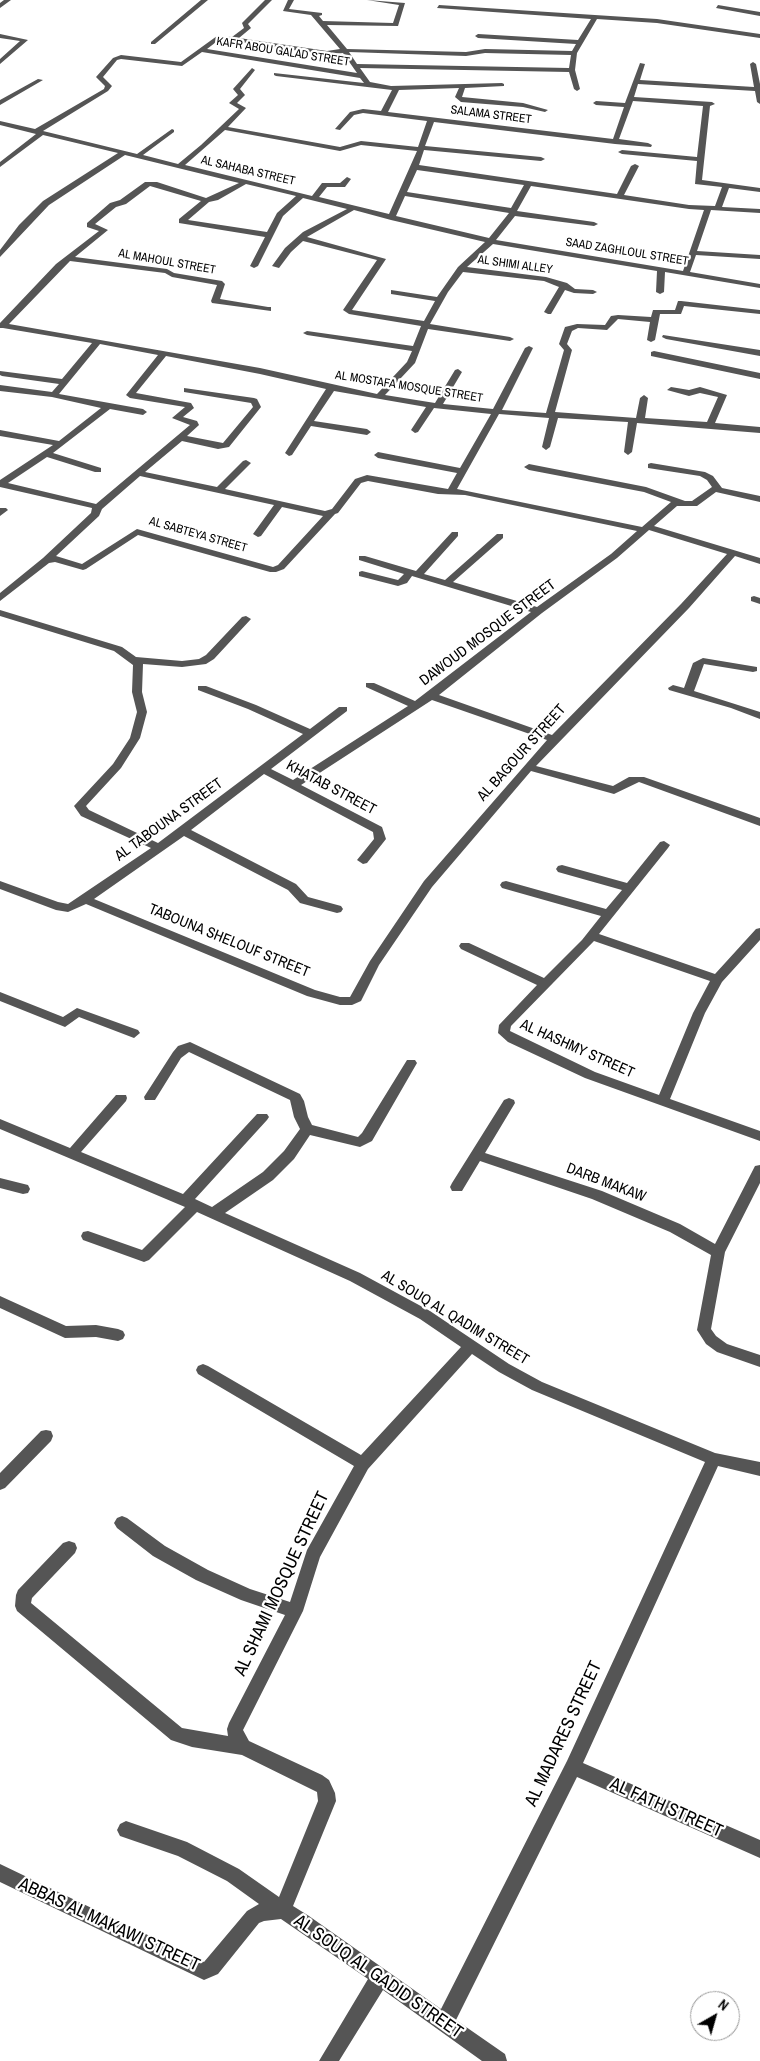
<!DOCTYPE html>
<html>
<head>
<meta charset="utf-8">
<style>
  body { margin:0 }
  #map { position:relative; width:760px; height:2061px; overflow:hidden; background:#fff; font-family:"Archivo Narrow",sans-serif }
  canvas { display:block }
  .north { position:absolute; left:690px; top:1991px; width:50px; height:50px; box-sizing:border-box; background:#fff; border:1px solid #999; border-radius:50%; rotate:38deg; font-size:14px; font-weight:700; line-height:20px; text-align:center; color:#000 }
  .north::after { content:''; display:block; margin:auto; width:18px; height:22px; background:#000; clip-path:polygon(50% 0,100% 100%,50% 72%,0 100%) }
</style>
</head>
<body>
<div id="map">
<canvas width="760" height="2061"></canvas>
<div class="north">N</div>
</div>
<script>
const c = document.querySelector('canvas').getContext('2d');
c.lineJoin = 'round';
function poly(rows) {
  const path = new Path2D();
  for (const r of rows) {
    path.moveTo(r[0], r[1]);
    for (let i = 2; i < r.length; i += 2) path.lineTo(r[i], r[i + 1]);
  }
  return path;
}
function fillPath(path, color) {
  c.fillStyle = color;
  c.fill(path, 'evenodd');
}
function label(font, color, halo, rows, align = 'center') {
  c.font = font + ' "Archivo Narrow",sans-serif';
  c.lineWidth = 4.5;
  c.setLineDash([]);
  c.textBaseline = 'middle';
  c.strokeStyle = halo;
  c.fillStyle = color;
  for (const [text, x, y, turn = 0] of rows) {
    c.save();
    c.translate(x, y);
    c.rotate((+turn || 0) * Math.PI / 180);
    c.textAlign = isNaN(turn) ? turn : align;
    if (halo) c.strokeText(text, 0, 0);
    c.fillText(text, 0, 0);
    c.restore();
  }
}
fillPath(poly([
  [4,0,11,0,0,8,0,3,4,0],
  [201,0,208,0,155,44,151,44,151,42,201,0],
  [265,0,272,0,248,24,251,28,239,38,327,51,340,49,311,15,283,11,288,0,294,0,289,9,322,13,322,15,319,16,323,21,393,23,399,5,367,0,405,3,398,26,327,25,347,49,466,52,485,49,572,51,576,44,478,38,475,36,478,34,578,40,591,19,437,8,439,5,657,19,760,34,760,38,657,23,597,19,577,53,575,70,580,89,577,91,574,89,569,72,360,68,370,82,391,86,502,83,504,84,504,86,465,88,462,97,523,103,548,110,545,112,523,107,461,102,455,97,459,88,399,90,388,112,613,139,624,107,596,105,593,103,596,101,625,103,640,63,645,64,640,80,754,87,750,64,753,62,756,64,760,84,760,104,757,102,755,91,638,84,634,97,712,102,715,104,710,106,702,180,760,188,760,192,729,188,722,207,760,209,760,213,711,210,697,251,760,255,760,259,696,255,690,272,760,284,760,288,665,272,664,292,660,294,656,292,657,271,493,244,467,267,546,277,567,283,575,289,593,290,597,292,593,294,574,293,565,290,551,314,548,314,544,312,559,287,544,281,463,272,448,292,430,324,510,337,514,339,510,341,428,329,415,363,385,395,435,403,455,370,458,369,462,372,443,404,493,409,525,348,529,346,533,348,502,410,546,413,564,350,559,344,565,327,577,324,605,325,611,316,618,315,651,317,653,310,675,310,678,301,681,301,760,310,760,314,684,306,681,314,660,314,655,340,651,342,647,340,650,322,618,319,607,330,578,328,572,331,567,344,572,350,555,412,636,418,640,398,644,395,648,398,645,418,707,422,718,397,700,393,689,396,667,390,671,387,689,390,700,387,727,395,715,423,760,427,760,433,637,423,632,452,628,455,624,452,628,422,558,418,550,447,546,450,542,447,549,418,499,414,457,489,642,527,671,502,644,492,529,470,524,467,529,464,646,487,685,501,692,501,712,487,707,480,700,476,648,468,648,464,651,463,705,472,713,476,722,488,760,496,760,502,716,492,697,506,677,506,654,526,760,558,760,564,735,556,689,608,536,766,613,786,629,777,644,777,760,818,760,826,639,782,614,794,531,771,432,887,379,965,361,1001,352,1005,340,1005,307,996,86,904,68,912,56,910,0,889,0,881,58,902,68,904,151,848,81,816,74,806,113,764,130,738,137,712,132,692,133,665,114,651,0,616,0,610,122,647,136,657,182,661,199,659,206,655,242,617,246,616,251,619,214,659,206,664,182,667,143,664,142,692,147,712,140,738,121,768,86,806,89,810,158,843,303,734,248,709,198,690,198,686,206,686,256,705,310,729,339,707,347,707,347,711,271,769,293,780,408,706,366,687,366,683,374,683,415,701,531,612,412,576,407,583,398,586,359,576,359,572,362,571,398,580,404,574,359,560,359,556,365,556,416,571,452,532,458,532,458,536,424,574,445,580,497,534,503,534,503,538,453,582,537,607,611,554,637,531,465,495,438,494,368,481,361,483,338,513,335,514,284,569,276,572,270,572,138,535,86,569,83,570,55,562,49,563,0,601,0,593,43,558,91,513,92,508,0,487,0,480,53,445,0,436,0,430,59,441,101,408,52,397,0,391,0,385,52,392,59,384,2,376,0,375,0,371,62,379,92,343,3,328,0,328,0,323,56,264,99,231,87,227,87,223,110,203,120,200,145,182,157,182,206,198,239,183,125,155,49,205,0,257,0,250,19,225,43,201,118,153,43,135,0,167,0,162,36,134,0,125,0,121,35,129,104,89,105,86,96,77,113,58,121,55,181,62,217,36,232,37,244,28,242,23,265,0],
  [220,39,327,55,343,53,357,73,207,49,220,39],
  [202,52,360,78,364,83,274,73,274,75,276,76,392,90,381,111,363,109,350,112,335,129,340,130,354,115,363,113,427,121,418,147,361,141,340,147,228,127,246,108,237,103,245,95,240,89,255,70,252,68,233,89,238,95,229,103,239,109,201,145,178,164,143,155,174,132,174,130,172,129,137,154,43,131,108,91,112,86,103,77,117,60,121,59,182,66,202,52],
  [349,52,466,56,485,53,571,55,569,68,357,64,349,52],
  [633,101,703,106,697,157,622,150,618,152,622,154,697,161,695,184,722,187,715,206,689,205,624,195,639,166,635,164,631,166,617,194,419,165,424,150,541,161,545,159,541,157,425,146,434,122,615,144,651,147,652,145,648,143,619,139,633,101],
  [225,130,340,151,361,145,417,151,389,214,319,197,327,187,345,187,351,179,347,177,340,183,322,183,312,196,185,165,225,130],
  [417,170,524,185,511,208,407,192,417,170],
  [246,184,296,196,277,213,267,232,188,220,209,202,218,200,246,184],
  [150,186,201,201,179,219,179,223,265,237,250,266,254,268,258,266,283,216,303,198,347,209,303,232,285,248,272,266,279,268,291,252,303,241,377,260,343,310,349,314,421,326,413,346,307,331,303,333,307,335,412,351,407,362,377,394,260,368,9,324,70,261,165,273,172,277,217,285,211,301,212,303,271,311,271,307,268,307,220,299,225,284,222,281,174,273,167,269,75,257,108,230,95,224,116,207,126,204,150,186],
  [531,186,689,209,704,210,683,271,496,240,515,216,594,226,598,224,594,222,517,211,531,186],
  [405,196,509,213,489,238,396,216,405,196],
  [354,210,391,220,485,242,458,267,437,297,391,290,391,294,435,301,424,321,352,310,386,259,307,237,354,210],
  [100,344,158,355,126,395,130,398,185,407,172,418,190,425,96,504,8,483,47,457,95,472,101,472,101,468,53,453,110,409,143,415,147,412,143,409,59,394,100,344],
  [166,356,260,374,326,389,285,453,289,456,292,455,311,426,367,435,371,432,367,429,314,421,334,391,426,407,411,430,415,433,418,432,434,408,491,414,460,468,378,452,374,455,378,458,457,473,448,489,367,475,355,479,332,509,325,511,225,489,251,463,246,460,243,461,217,487,145,472,182,441,218,449,229,447,261,407,257,399,254,398,184,388,184,392,251,403,253,407,223,443,187,436,199,425,197,421,183,417,194,408,191,403,136,393,166,356],
  [140,476,274,505,253,534,258,537,261,536,282,507,323,516,278,565,273,567,137,529,82,564,56,556,99,516,102,509,140,476],
  [649,530,727,554,681,604,552,735,439,695,542,613,617,558,649,530],
  [432,700,547,740,424,881,370,961,350,997,340,997,315,990,94,899,184,836,288,890,300,903,337,913,341,912,343,909,341,906,308,897,296,884,191,830,264,774,373,832,374,839,357,860,363,864,367,863,386,839,382,827,301,785,432,700],
  [718,5,760,12,760,16,716,8,718,5],
  [0,34,28,40,0,64,0,59,20,41,0,38,0,34],
  [38,79,43,80,0,105,0,100,38,79],
  [663,335,760,350,760,356,666,339,662,337,663,335],
  [654,351,760,373,760,379,651,356,651,352,654,351],
  [0,508,6,508,8,510,0,516,0,508],
  [754,596,760,598,760,604,751,601,751,597,754,596],
  [703,658,757,667,757,671,753,672,704,664,694,691,760,712,760,719,731,708,669,690,668,688,673,685,684,688,693,663,703,658],
  [664,841,670,845,668,848,599,934,715,974,756,929,760,928,760,940,722,982,705,1013,670,1099,760,1131,760,1141,585,1078,508,1042,498,1033,499,1025,537,985,461,949,459,946,461,943,469,943,544,978,582,940,601,916,502,888,500,885,502,882,506,881,606,909,622,890,558,872,556,869,558,866,562,865,627,883,660,842,664,841],
  [594,941,710,981,693,1013,659,1095,595,1072,510,1031,511,1026,594,941],
  [0,992,63,1017,77,1008,138,1030,140,1033,134,1038,79,1017,65,1027,0,1001,0,992],
  [190,1042,300,1094,304,1101,308,1117,312,1125,358,1137,362,1133,407,1060,415,1060,417,1063,372,1141,360,1147,310,1135,294,1159,273,1180,225,1213,360,1273,430,1311,509,1364,542,1382,715,1453,760,1462,760,1476,718,1466,583,1763,760,1840,760,1858,577,1777,456,2020,505,2054,507,2061,482,2061,383,1990,339,2061,319,2061,368,1979,281,1919,264,1921,259,1923,218,1974,204,1980,0,1882,0,1864,204,1962,247,1911,259,1904,227,1881,178,1856,120,1836,117,1830,120,1824,126,1821,187,1842,239,1869,279,1897,318,1801,317,1792,242,1755,192,1747,171,1740,17,1611,15,1606,16,1595,18,1590,63,1543,69,1541,75,1543,77,1548,75,1553,32,1598,31,1603,182,1728,228,1736,227,1729,229,1723,285,1615,241,1600,196,1580,153,1556,117,1528,114,1523,117,1518,122,1516,127,1518,165,1546,208,1570,250,1589,290,1602,307,1550,354,1466,198,1374,196,1370,198,1366,203,1364,208,1366,361,1455,461,1347,420,1319,350,1281,197,1212,149,1260,144,1262,83,1240,81,1236,83,1232,88,1231,142,1250,185,1207,0,1129,0,1119,70,1148,116,1095,126,1095,127,1098,126,1101,81,1152,183,1194,257,1114,267,1114,269,1117,267,1120,195,1199,212,1207,263,1172,284,1151,300,1129,294,1117,290,1100,189,1052,181,1058,155,1100,145,1100,144,1097,173,1052,178,1046,190,1042],
  [472,1354,499,1372,532,1390,705,1462,567,1761,441,2009,309,1916,293,1906,336,1801,335,1793,329,1780,322,1775,249,1741,243,1730,303,1611,320,1557,368,1469,472,1354],
  [509,1098,514,1100,515,1103,485,1153,602,1191,680,1224,715,1244,755,1166,760,1165,760,1183,725,1252,711,1329,716,1336,727,1344,760,1355,760,1367,717,1352,706,1344,697,1330,711,1255,670,1232,592,1199,480,1161,462,1191,452,1191,450,1187,452,1183,504,1100,509,1098],
  [0,1178,28,1185,30,1189,28,1193,23,1194,0,1188,0,1178],
  [0,1296,66,1326,96,1325,118,1329,123,1331,125,1335,123,1339,118,1341,96,1337,65,1338,0,1308,0,1296],
  [46,1430,51,1431,53,1436,51,1441,5,1488,0,1490,0,1473,41,1431,46,1430]
]), '#555');
label('12px', '#000', '#fff', [
  ["KAFR ABOU GALAD STREET",283,52,9],
  ["SALAMA STREET",491,115,7],
  ["AL SAHABA STREET",248,171,13],
  ["SAAD ZAGHLOUL STREET",627,252,9],
  ["AL MAHOUL STREET",167,262,10],
  ["AL SHIMI ALLEY",515,265,8],
  ["AL MOSTAFA MOSQUE STREET",409,387,9],
  ["AL SABTEYA STREET",198,535,16]
]);
label('15px', '#000', '#fff', [
  ["DAWOUD MOSQUE STREET",488,633,-37],
  ["AL BAGOUR STREET",522,753,-48],
  ["KHATAB STREET",331,788,28],
  ["AL TABOUNA STREET",169,820,-36],
  ["TABOUNA SHELOUF STREET",229,941,22],
  ["AL HASHMY STREET",577,1049,24],
  ["DARB MAKAW",606,1183,21],
  ["AL SOUQ AL QADIM STREET",455,1318,31]
]);
label('18px', '#000', '#fff', [
  ["AL SHAMI MOSQUE STREET",282,1584,-65],
  ["AL MADARES STREET",564,1734,-65],
  ["AL FATH STREET",666,1808,24],
  ["ABBAS AL MAKAWI STREET",109,1925,25],
  ["AL SOUQ AL GADID STREET",378,1977,35]
]);
</script>
</body>
</html>
